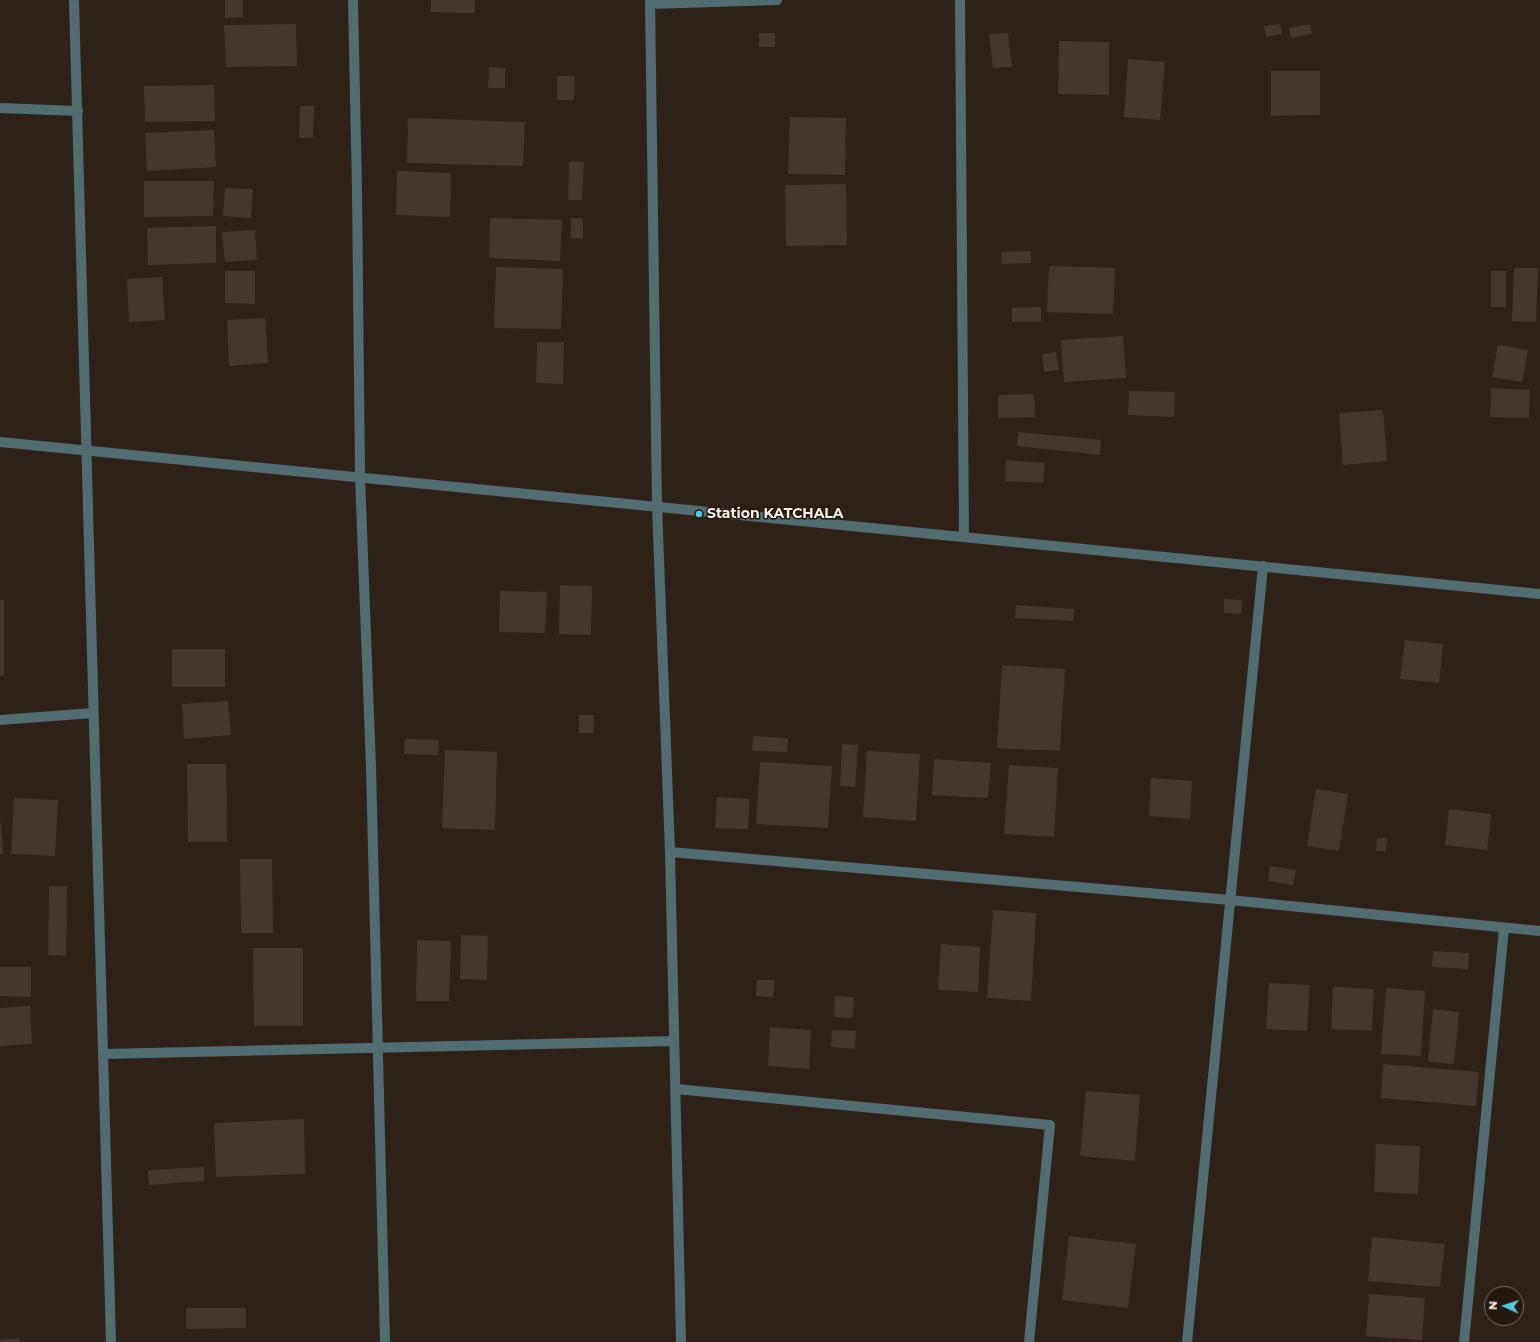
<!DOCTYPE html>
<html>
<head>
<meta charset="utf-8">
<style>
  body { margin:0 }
  #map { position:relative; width:1540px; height:1342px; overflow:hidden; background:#2e2117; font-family:Montserrat,sans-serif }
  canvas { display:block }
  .north { position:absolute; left:1484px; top:1286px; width:40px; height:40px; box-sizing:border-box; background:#24180e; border:1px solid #7a6f66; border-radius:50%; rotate:273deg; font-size:11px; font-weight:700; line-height:16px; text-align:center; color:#faf1eb }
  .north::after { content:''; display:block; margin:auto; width:14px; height:18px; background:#55cadf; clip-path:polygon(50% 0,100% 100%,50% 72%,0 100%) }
</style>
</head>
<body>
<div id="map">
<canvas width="1540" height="1342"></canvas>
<div class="north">N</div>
</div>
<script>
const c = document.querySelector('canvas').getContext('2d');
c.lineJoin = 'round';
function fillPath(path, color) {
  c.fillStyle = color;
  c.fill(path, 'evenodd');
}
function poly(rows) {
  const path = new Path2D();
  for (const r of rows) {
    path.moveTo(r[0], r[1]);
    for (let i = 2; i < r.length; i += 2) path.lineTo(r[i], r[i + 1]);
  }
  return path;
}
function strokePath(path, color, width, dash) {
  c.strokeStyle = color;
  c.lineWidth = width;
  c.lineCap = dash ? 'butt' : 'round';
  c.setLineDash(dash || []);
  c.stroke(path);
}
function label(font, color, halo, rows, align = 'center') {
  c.font = font + ' Montserrat,sans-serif';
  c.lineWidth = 3;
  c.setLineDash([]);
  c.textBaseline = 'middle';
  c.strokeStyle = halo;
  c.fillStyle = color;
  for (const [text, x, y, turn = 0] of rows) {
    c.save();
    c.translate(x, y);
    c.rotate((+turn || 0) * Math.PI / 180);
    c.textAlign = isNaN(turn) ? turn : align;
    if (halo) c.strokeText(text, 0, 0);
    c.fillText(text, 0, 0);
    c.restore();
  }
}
fillPath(poly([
  [225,0,243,0,243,17,225,18],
  [431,0,475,0,475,13,431,12],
  [296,24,297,66,226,67,224,25],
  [1280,24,1282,34,1266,37,1264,26],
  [1310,24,1312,34,1291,38,1289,28],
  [759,33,775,33,775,47,759,47],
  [1008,33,1012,67,993,68,989,34],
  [1059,41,1109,42,1109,95,1058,94],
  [1128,59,1165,62,1160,120,1124,117],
  [489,67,505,68,505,88,488,88],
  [1271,71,1320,71,1320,115,1271,116],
  [557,76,575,76,574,100,557,100],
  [214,85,215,121,145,122,144,86],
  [300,106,314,106,313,138,299,138],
  [790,117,846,118,845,175,788,174],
  [408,118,525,122,523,166,407,163],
  [214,130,216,167,147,171,145,133],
  [569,162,584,162,582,200,568,200],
  [397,171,451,173,450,217,396,215],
  [144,181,214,181,213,216,144,217],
  [846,184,847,245,786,246,785,185],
  [225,188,253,189,251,218,223,216],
  [490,218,562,220,560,261,489,258],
  [571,218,583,218,583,239,571,238],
  [216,226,216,263,148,265,147,228],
  [255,230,257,260,225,262,222,232],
  [1031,251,1031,263,1002,264,1001,252],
  [1049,266,1115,268,1113,314,1047,312],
  [496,267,563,269,561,329,494,328],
  [1514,268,1538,268,1536,322,1512,321],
  [225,271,255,271,255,304,225,303],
  [1491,271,1506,271,1506,307,1491,307],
  [162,277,165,320,129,322,127,279],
  [1041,307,1041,322,1012,322,1012,308],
  [265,318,268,363,229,366,227,320],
  [1123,336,1126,378,1064,382,1061,340],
  [537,342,564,342,563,384,536,383],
  [1498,345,1528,350,1522,382,1492,377],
  [1056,352,1059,370,1044,372,1042,354],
  [1491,388,1530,390,1529,418,1490,417],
  [1129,391,1175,392,1174,417,1128,415],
  [1034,394,1035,417,998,418,998,395],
  [1383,410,1387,461,1343,465,1339,413],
  [1018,432,1101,440,1100,455,1017,446],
  [1006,460,1045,463,1043,483,1005,481],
  [560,585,592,586,591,635,559,634],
  [500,591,547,592,545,633,499,632],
  [1224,599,1242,600,1241,614,1224,613],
  [0,600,4,600,4,675,0,676],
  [1016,605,1074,609,1073,621,1015,618],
  [1405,640,1443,644,1439,683,1400,679],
  [172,649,225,649,225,687,172,687],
  [1002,665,1065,669,1060,751,997,748],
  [228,701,231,735,184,739,182,704],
  [579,715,594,715,593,733,579,733],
  [753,736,788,738,787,752,752,751],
  [405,739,439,740,438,755,404,754],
  [842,744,858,745,855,787,840,786],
  [445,750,497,752,495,830,442,828],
  [867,751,920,754,916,821,863,817],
  [934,759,991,763,988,798,932,795],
  [760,762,832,766,828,828,756,824],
  [187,764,226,764,227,842,188,842],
  [1009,765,1058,768,1054,837,1004,834],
  [1151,778,1192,781,1190,819,1149,816],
  [1316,789,1348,794,1339,851,1307,846],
  [717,797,750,799,748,829,715,828],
  [14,798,58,800,55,856,11,854],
  [1449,809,1491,814,1487,850,1445,845],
  [0,823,1,823,3,854,0,854],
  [1377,838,1387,838,1386,851,1376,851],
  [240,859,272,859,273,933,241,933],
  [1270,866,1296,870,1293,885,1268,881],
  [49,886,67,886,66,956,48,955],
  [993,910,1036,913,1031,1001,987,998],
  [461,935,488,936,487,980,460,979],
  [417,940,451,941,449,1001,416,1001],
  [941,944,980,947,978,992,938,990],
  [253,948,303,948,303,1026,254,1026],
  [1433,951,1469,953,1468,969,1432,967],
  [0,967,31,967,31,997,0,996],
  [757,980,775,980,773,997,756,996],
  [1269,983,1310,985,1307,1031,1266,1029],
  [1333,987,1374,989,1372,1031,1331,1029],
  [1386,988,1425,991,1421,1056,1381,1054],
  [835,996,854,997,853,1018,834,1017],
  [30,1006,32,1044,0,1046,0,1008],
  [1433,1009,1459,1012,1454,1064,1428,1062],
  [770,1027,811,1030,809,1069,768,1066],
  [832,1030,856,1031,855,1049,831,1047],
  [1383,1064,1479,1072,1476,1106,1381,1098],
  [1086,1091,1140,1095,1135,1161,1080,1156],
  [304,1119,305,1174,216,1177,214,1123],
  [1376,1144,1420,1146,1418,1194,1374,1192],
  [204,1167,204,1181,149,1185,148,1170],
  [1069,1236,1136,1244,1128,1308,1062,1300],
  [1372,1237,1445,1244,1440,1287,1368,1281],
  [1369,1294,1425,1298,1422,1340,1366,1336],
  [186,1308,246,1308,246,1328,186,1329],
  [19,1338,20,1342,0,1342,0,1340]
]), '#45372d');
strokePath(poly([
  [74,0,111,1342],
  [353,0,357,191,360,477,371,767,385,1342],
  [650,0,657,506,670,852,681,1342],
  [960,0,964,537],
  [650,4,777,0],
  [0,108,78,111],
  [0,720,93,713],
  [670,852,1230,900,1540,931],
  [103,1054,674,1041],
  [676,1089,1050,1125,1029,1342],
  [1187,1342,1263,566],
  [1464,1342,1504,928]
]), '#526d72', 10);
strokePath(poly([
  [0,442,1540,594]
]), '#526d72', 10);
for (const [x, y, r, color] of [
  [699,514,4,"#55cadf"]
]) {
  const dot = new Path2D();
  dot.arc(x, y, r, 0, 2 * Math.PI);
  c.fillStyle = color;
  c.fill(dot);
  strokePath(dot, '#24180e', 1.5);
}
label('bold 14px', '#faf1eb', '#24180e', [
  ["Station KATCHALA",707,514]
], 'left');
</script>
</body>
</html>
